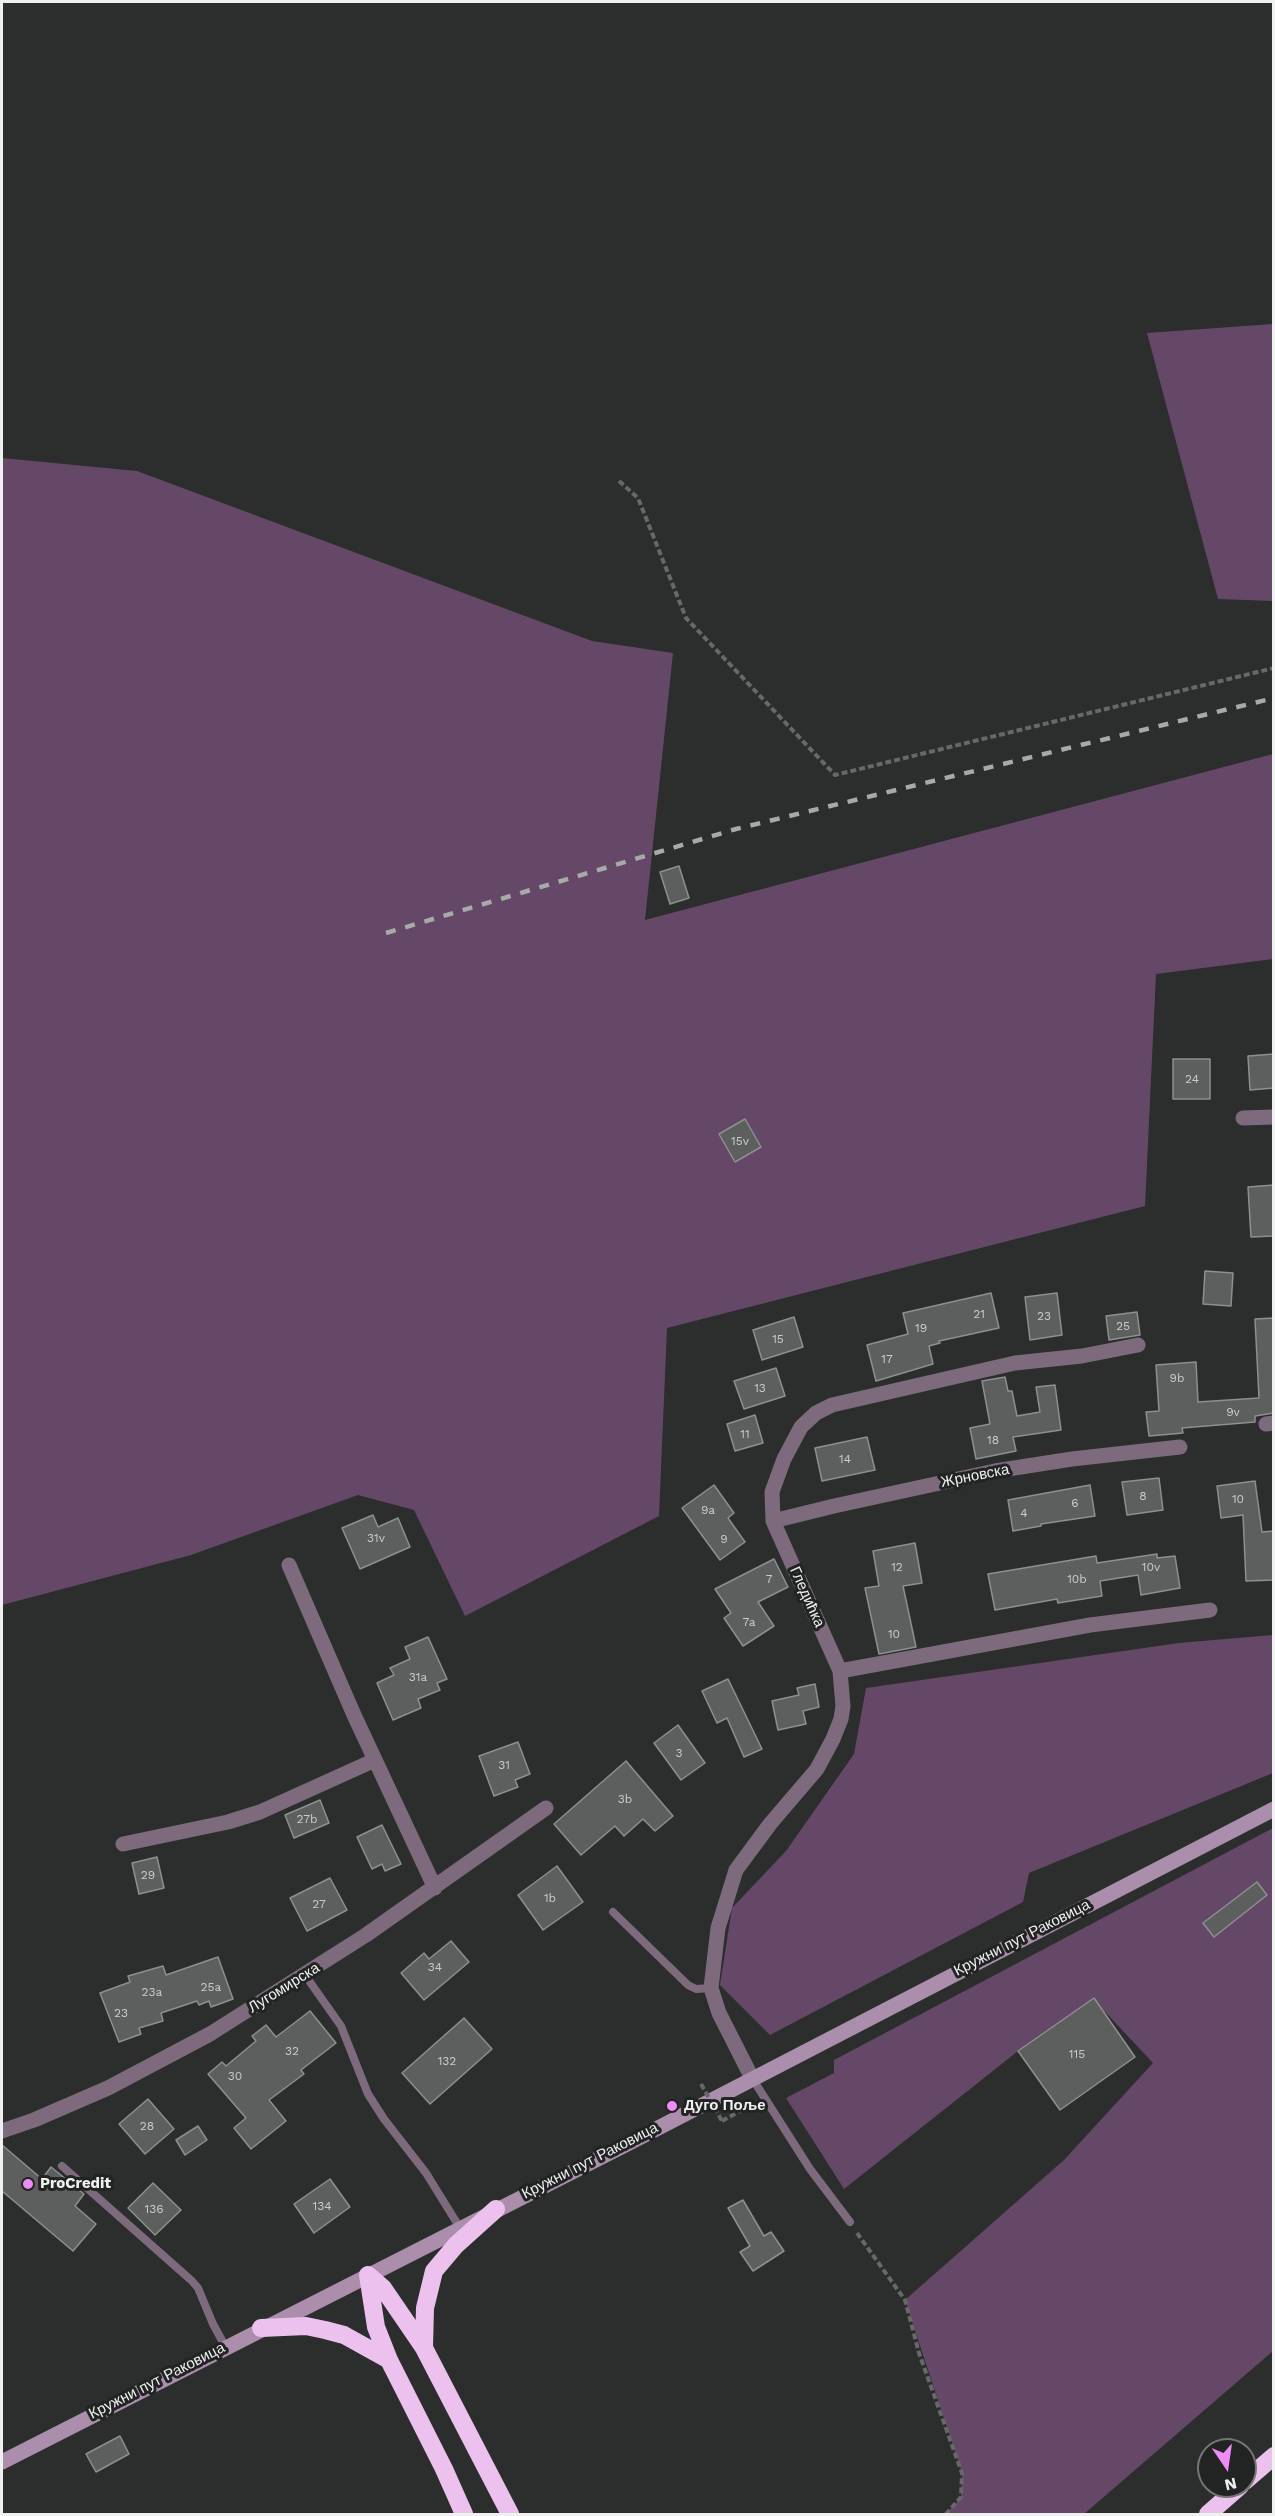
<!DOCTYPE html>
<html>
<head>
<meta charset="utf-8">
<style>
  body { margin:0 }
  #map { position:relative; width:1275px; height:2516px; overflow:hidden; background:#2b2e2c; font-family:"Work Sans",sans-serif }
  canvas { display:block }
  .frame { position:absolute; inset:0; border:3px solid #eff1f0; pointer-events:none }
  .north { position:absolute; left:1197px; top:2438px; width:60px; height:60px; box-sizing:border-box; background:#212422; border:2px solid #737674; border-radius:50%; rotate:167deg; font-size:16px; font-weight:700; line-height:24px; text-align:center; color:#eff1f0 }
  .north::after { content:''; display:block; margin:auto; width:21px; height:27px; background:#ef8bf7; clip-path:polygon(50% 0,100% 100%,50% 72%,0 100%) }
</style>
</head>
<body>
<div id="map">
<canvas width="1275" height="2516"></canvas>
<div class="frame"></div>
<div class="north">N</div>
</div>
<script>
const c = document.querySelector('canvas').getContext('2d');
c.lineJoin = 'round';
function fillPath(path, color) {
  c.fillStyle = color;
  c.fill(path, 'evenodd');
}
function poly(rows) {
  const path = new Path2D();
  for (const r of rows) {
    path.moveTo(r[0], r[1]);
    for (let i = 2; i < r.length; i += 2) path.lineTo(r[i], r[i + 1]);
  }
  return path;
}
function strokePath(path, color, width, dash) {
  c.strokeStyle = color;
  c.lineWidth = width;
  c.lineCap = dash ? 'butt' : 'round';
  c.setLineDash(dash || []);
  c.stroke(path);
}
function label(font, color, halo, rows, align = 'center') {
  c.font = font + ' "Work Sans",sans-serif';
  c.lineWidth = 6;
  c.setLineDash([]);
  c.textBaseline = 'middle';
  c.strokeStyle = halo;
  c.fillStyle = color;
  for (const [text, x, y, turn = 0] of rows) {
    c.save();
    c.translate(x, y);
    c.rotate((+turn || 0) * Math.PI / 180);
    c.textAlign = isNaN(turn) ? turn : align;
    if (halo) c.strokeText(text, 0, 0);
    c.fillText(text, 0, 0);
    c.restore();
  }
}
fillPath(poly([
  [1273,324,1273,601,1218,599,1147,333],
  [2,458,137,471,592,641,673,653,645,920,1273,754,1273,959,1156,974,1145,1206,667,1328,659,1516,465,1616,414,1510,358,1495,191,1555,2,1605],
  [1273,1635,1273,1773,1029,1873,1023,1902,770,2035,720,1985,732,1908,786,1851,854,1754,866,1688,1179,1643],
  [1273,1828,1273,2351,1084,2514,946,2514,961,2497,962,2473,905,2300,1064,2160,1153,2063,1093,1999,1018,2051,844,2189,786,2098,834,2073,834,2060]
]), '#654867');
const building = poly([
  [679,866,689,898,670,904,660,872,679,866],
  [1274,1054,1274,1088,1250,1090,1248,1056,1274,1054],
  [1173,1059,1210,1059,1210,1099,1173,1099,1173,1059],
  [745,1119,761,1147,735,1162,719,1134,745,1119],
  [1274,1185,1274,1236,1251,1237,1248,1187,1274,1185],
  [1205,1271,1233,1273,1231,1306,1203,1304,1205,1271],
  [991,1293,999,1328,939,1341,940,1343,929,1346,933,1364,876,1381,867,1345,908,1334,903,1313,991,1293],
  [1057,1293,1062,1335,1030,1340,1025,1297,1057,1293],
  [1137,1312,1140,1335,1109,1340,1106,1316,1137,1312],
  [794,1317,803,1347,762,1360,753,1330,794,1317],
  [1274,1318,1274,1413,1255,1416,1255,1422,1182,1428,1183,1433,1149,1436,1146,1412,1159,1411,1156,1365,1196,1362,1198,1402,1259,1398,1255,1319,1274,1318],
  [776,1368,785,1396,744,1409,734,1381,776,1368],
  [1005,1377,1008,1391,1012,1391,1017,1416,1040,1412,1036,1387,1055,1385,1061,1430,1013,1437,1016,1451,976,1459,970,1428,990,1424,982,1381,1005,1377],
  [755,1415,763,1443,735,1451,727,1424,755,1415],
  [867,1437,875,1470,822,1481,815,1448,867,1437],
  [1159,1478,1163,1510,1127,1515,1122,1482,1159,1478],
  [1255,1481,1262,1532,1274,1531,1274,1580,1246,1581,1243,1515,1221,1518,1217,1486,1255,1481],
  [714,1485,734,1513,728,1518,745,1542,720,1560,682,1508,714,1485],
  [1090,1485,1095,1516,1041,1524,1041,1526,1013,1531,1008,1500,1090,1485],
  [373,1515,378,1527,398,1518,410,1547,360,1569,342,1528,373,1515],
  [915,1543,922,1583,903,1586,916,1647,879,1654,865,1588,879,1586,873,1551,915,1543],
  [1157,1554,1157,1558,1175,1556,1180,1588,1141,1595,1138,1575,1100,1581,1102,1596,1058,1603,1057,1599,995,1610,988,1574,1096,1556,1097,1563,1157,1554],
  [774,1559,788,1587,758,1602,774,1626,743,1646,724,1618,731,1613,715,1589,774,1559],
  [428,1637,447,1679,437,1683,440,1690,418,1699,421,1708,393,1720,377,1683,394,1675,390,1668,410,1659,405,1647,428,1637],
  [728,1679,762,1749,744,1757,727,1718,717,1723,702,1691,728,1679],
  [815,1684,819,1707,803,1711,806,1724,778,1730,772,1701,799,1695,797,1688,815,1684],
  [678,1725,705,1763,681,1780,654,1743,678,1725],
  [518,1742,530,1774,515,1780,518,1787,494,1796,479,1756,518,1742],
  [626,1761,673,1816,655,1831,643,1819,624,1836,615,1826,581,1855,554,1824,626,1761],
  [320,1800,329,1823,294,1838,285,1815,320,1800],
  [382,1825,401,1864,385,1871,382,1864,372,1869,357,1837,382,1825],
  [157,1857,164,1888,139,1894,132,1863,157,1857],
  [557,1866,583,1902,543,1930,518,1895,557,1866],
  [330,1878,347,1910,307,1931,290,1898,330,1878],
  [1257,1882,1267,1895,1214,1937,1203,1923,1257,1882],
  [451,1941,469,1962,424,2000,401,1973,424,1953,429,1959,451,1941],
  [218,1957,233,1999,211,2007,209,2001,199,2005,197,2001,161,2013,163,2021,139,2028,141,2034,119,2042,100,1993,130,1982,128,1976,163,1966,166,1975,218,1957],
  [1094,1998,1135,2057,1060,2110,1018,2051,1094,1998],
  [310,2011,336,2043,301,2070,304,2074,269,2100,286,2121,251,2149,234,2128,246,2118,208,2074,222,2062,226,2066,256,2041,252,2036,266,2025,276,2037,310,2011],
  [464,2018,492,2049,430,2104,402,2073,464,2018],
  [148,2099,174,2129,145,2154,119,2124,148,2099],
  [198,2126,207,2140,185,2155,176,2140,198,2126],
  [2,2145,42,2179,51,2167,84,2194,75,2206,96,2224,73,2251,2,2191,2,2145],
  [330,2179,350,2207,314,2233,294,2204,330,2179],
  [153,2183,181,2210,155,2235,128,2208,153,2183],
  [743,2200,764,2236,771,2232,784,2251,753,2271,740,2252,750,2246,728,2208,743,2200],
  [120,2436,129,2454,96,2472,86,2454,120,2436]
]);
fillPath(building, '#5c5f5d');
strokePath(building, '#8c908e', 1.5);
strokePath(poly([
  [619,481,638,498,686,618,835,775,1274,668],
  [722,2121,753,2104],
  [857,2233,905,2300,919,2353,962,2473,961,2497,946,2514]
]), '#666967', 4, [6, 3]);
strokePath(poly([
  [613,1912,688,1985,696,1989,711,1988],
  [305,1975,341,2026,368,2094,384,2119,426,2173,460,2228],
  [752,2078,810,2169,850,2222],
  [62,2166,192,2281,198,2288,213,2324,225,2346]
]), '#7d6b7d', 8);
strokePath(poly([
  [1243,1118,1274,1117],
  [1266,1424,1274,1423],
  [773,1521,834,1506,995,1471,1072,1459,1180,1447],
  [289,1565,354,1715,435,1888],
  [840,1671,1090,1625,1210,1610],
  [123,1844,228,1822,260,1812,375,1760],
  [752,2078,719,2013,711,1988,718,1928,736,1870,770,1824,817,1769,833,1739,841,1719,843,1706,840,1671,773,1521,772,1492,784,1459,801,1427,816,1413,832,1405,1015,1363,1082,1356,1138,1345],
  [2,2131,34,2120,108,2088,210,2034,366,1935,546,1808]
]), '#7d6b7d', 15);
strokePath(poly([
  [2,2462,633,2141,1274,1809]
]), '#aa8eab', 15);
strokePath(poly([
  [368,2275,383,2288,424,2348,510,2514],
  [368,2275,376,2327,389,2360,444,2469,464,2514],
  [261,2328,306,2326,325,2330,344,2335,389,2360],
  [424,2348,425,2308,434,2271,456,2245,496,2209],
  [1245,2481,1274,2456],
  [1208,2514,1240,2486]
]), '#ecc1ee', 18);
strokePath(poly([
  [386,933,736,829,1274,698]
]), '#a7aaa8', 4.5, [10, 10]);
strokePath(poly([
  [701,2084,722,2121]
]), '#666967', 4, [6, 3]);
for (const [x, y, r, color] of [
  [672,2106,6,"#ef8bf7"],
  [28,2184,6,"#ef8bf7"]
]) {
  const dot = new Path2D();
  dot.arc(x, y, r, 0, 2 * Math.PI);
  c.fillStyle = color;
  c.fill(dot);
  strokePath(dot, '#212422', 2);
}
label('12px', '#cacccb', null, [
  ["24",1192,1079],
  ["15v",740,1141],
  ["21",979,1314],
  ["23",1044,1316],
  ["25",1123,1326],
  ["19",921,1328],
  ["15",778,1339],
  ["17",887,1359],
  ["9b",1177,1378],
  ["13",760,1388],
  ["9v",1233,1412],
  ["11",745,1434],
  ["18",993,1440],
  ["14",845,1459],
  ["8",1143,1496],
  ["10",1238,1499],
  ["6",1075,1503],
  ["9a",708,1510],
  ["4",1024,1513],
  ["31v",376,1538],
  ["9",724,1539],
  ["12",897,1567],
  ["10v",1151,1567],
  ["7",769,1579],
  ["10b",1077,1579],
  ["7a",749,1622],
  ["10",894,1634],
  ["31a",418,1677],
  ["3",679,1753],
  ["31",504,1765],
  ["3b",625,1799],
  ["27b",307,1819],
  ["29",148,1875],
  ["1b",550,1898],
  ["27",319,1904],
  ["34",435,1967],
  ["25a",211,1987],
  ["23a",152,1992],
  ["23",121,2013],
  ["32",292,2051],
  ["115",1077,2054],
  ["132",447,2061],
  ["30",235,2076],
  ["28",147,2126],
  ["134",322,2206],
  ["136",154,2209]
]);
label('15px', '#eff1f0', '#212422', [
  ["Жрновска",975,1476,-11],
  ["Гледићка",807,1597,66],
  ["Кружни пут Раковица",1022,1938,-27],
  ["Лугомирска",284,1988,-32],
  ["Кружни пут Раковица",590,2161,-27],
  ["Кружни пут Раковица",157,2381,-27]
]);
label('bold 15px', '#eff1f0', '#212422', [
  ["Дуго Поље",684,2106],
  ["ProCredit",40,2184]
], 'left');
</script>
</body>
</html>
